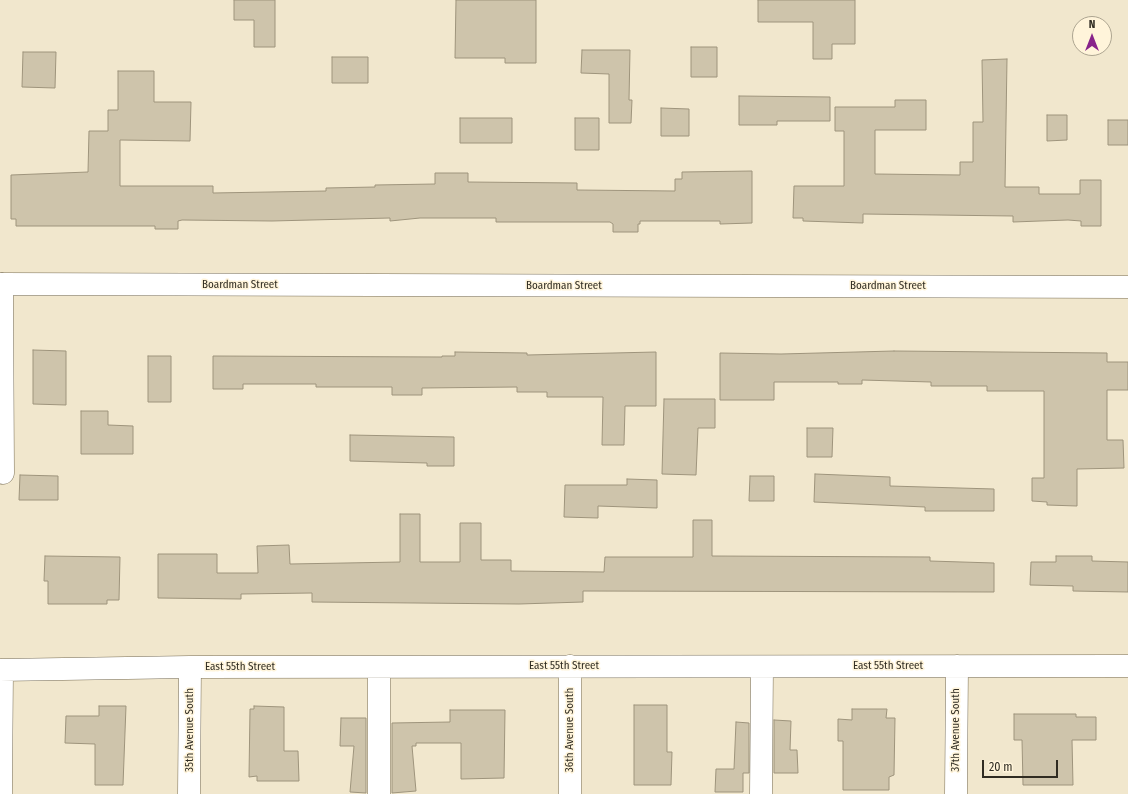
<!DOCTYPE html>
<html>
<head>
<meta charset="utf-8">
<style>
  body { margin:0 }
  #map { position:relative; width:1128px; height:794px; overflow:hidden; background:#f1e7cd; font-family:"Fira Sans Condensed",sans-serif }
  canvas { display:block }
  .north { position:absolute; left:1072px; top:16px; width:40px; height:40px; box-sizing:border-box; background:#fff4da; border:1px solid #aca490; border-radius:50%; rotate:0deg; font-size:11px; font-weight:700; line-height:16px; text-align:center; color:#302c22 }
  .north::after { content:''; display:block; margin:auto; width:14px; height:18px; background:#88238a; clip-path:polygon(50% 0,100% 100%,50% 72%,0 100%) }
  .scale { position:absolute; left:982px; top:760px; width:76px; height:18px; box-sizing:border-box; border:2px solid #302c22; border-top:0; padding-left:5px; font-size:12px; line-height:14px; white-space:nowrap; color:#302c22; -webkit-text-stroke:3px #fff4da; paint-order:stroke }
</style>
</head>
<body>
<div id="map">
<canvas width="1128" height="794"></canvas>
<div class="north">N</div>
<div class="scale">20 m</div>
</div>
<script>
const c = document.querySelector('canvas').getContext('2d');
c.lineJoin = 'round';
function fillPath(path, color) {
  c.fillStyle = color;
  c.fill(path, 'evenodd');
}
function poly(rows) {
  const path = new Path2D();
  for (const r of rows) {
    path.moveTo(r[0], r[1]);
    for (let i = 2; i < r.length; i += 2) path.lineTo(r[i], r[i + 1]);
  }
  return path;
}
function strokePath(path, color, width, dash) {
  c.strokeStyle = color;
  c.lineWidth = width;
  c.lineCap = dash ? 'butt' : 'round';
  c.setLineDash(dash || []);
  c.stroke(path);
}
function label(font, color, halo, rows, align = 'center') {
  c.font = font + ' "Fira Sans Condensed",sans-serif';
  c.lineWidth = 3;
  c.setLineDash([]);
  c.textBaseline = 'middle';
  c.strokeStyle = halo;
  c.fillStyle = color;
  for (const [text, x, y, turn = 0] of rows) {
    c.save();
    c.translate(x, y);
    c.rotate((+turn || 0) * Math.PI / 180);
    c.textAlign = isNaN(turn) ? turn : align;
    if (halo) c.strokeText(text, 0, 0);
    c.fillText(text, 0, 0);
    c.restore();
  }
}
const building = poly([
  [234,0,275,0,275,47,254,47,254,20,234,20,234,0],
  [456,0,536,0,536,63,505,63,505,58,455,58,456,0],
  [758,0,855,0,855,44,832,44,832,59,813,59,813,22,758,22,758,0],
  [691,47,717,47,717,77,691,77,691,47],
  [582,50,630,50,629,100,632,100,631,123,609,123,609,74,581,73,582,50],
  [23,52,56,52,55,88,22,87,23,52],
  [332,57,368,57,368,83,332,83,332,57],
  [1007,59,1005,187,1039,187,1039,194,1080,194,1080,180,1101,180,1101,226,1081,226,1081,221,1068,220,1013,222,1013,216,863,214,863,223,803,221,803,218,793,218,794,186,844,186,844,131,835,131,835,107,895,107,895,100,926,100,926,130,875,130,875,174,960,175,960,162,973,162,973,122,983,122,982,60,1007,59],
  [118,71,154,71,154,102,191,102,190,141,120,140,120,186,213,186,213,193,326,191,326,188,375,187,375,185,435,184,435,173,468,173,468,182,577,183,577,190,675,191,675,179,682,179,682,172,752,171,752,223,720,224,720,221,640,221,640,224,638,224,638,232,613,232,613,224,610,222,496,222,496,218,420,218,390,221,390,218,272,221,182,220,178,221,178,229,155,229,155,226,16,226,16,219,11,219,11,175,88,172,89,131,108,131,108,110,118,110,118,71],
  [739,96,830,97,830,121,777,121,777,125,739,125,739,96],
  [661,108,689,109,689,136,661,136,661,108],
  [1047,115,1067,115,1067,140,1047,141,1047,115],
  [460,118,512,118,512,143,460,143,460,118],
  [575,118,599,118,599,150,575,150,575,118],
  [1108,120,1128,120,1128,145,1108,145,1108,120],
  [33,350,66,351,66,405,33,404,33,350],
  [894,351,1107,353,1107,362,1128,362,1128,390,1107,390,1107,440,1123,440,1124,468,1077,469,1077,506,1047,505,1047,502,1032,501,1032,478,1044,478,1044,391,987,391,987,386,931,386,931,382,862,380,862,384,838,384,838,382,774,382,774,400,720,400,720,353,781,354,894,351],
  [455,352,527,353,527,355,656,352,656,406,625,406,624,445,602,445,603,397,547,397,547,392,517,392,517,387,422,388,422,395,392,395,392,387,316,387,316,384,243,384,243,389,213,389,213,356,442,357,442,356,455,356,455,352],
  [148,356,171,356,171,402,148,402,148,356],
  [664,399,715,399,715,428,698,428,696,475,662,474,664,399],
  [81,411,108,411,108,425,133,426,133,454,81,454,81,411],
  [807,428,833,428,832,457,807,457,807,428],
  [350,435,454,437,454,466,427,466,427,463,350,461,350,435],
  [815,474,890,477,890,486,994,489,994,511,925,511,925,507,814,502,815,474],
  [20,475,58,476,58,500,19,500,20,475],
  [750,476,774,476,774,501,749,501,750,476],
  [627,479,657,480,657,508,598,506,598,518,564,517,565,485,627,485,627,479],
  [400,514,420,514,420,562,460,562,460,523,481,523,481,560,511,560,511,571,604,572,605,557,693,557,693,520,712,520,712,556,930,557,930,561,994,563,994,592,583,591,583,602,519,604,312,602,312,593,241,594,241,599,158,598,158,554,217,554,217,573,258,573,257,546,289,545,290,564,400,562,400,514],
  [45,556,120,557,119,600,107,600,107,604,48,604,48,581,44,581,45,556],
  [1056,556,1092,556,1092,561,1128,562,1128,592,1073,591,1073,586,1030,585,1031,562,1056,562,1056,556],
  [634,705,667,705,667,752,672,752,671,785,634,785,634,705],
  [99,706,126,706,123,785,95,785,95,744,65,743,66,716,99,716,99,706],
  [254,706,284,707,284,751,298,751,299,781,257,781,257,776,249,777,250,709,254,709,254,706],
  [852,709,887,709,886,718,895,718,894,775,889,777,889,790,843,790,843,741,838,741,838,719,852,720,852,709],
  [450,710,505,710,504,778,461,779,461,743,416,743,416,746,412,746,416,791,392,793,392,723,450,722,450,710],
  [1014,714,1076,714,1076,717,1096,717,1096,740,1072,740,1073,785,1023,785,1022,740,1014,740,1014,714],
  [341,718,366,718,366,793,350,792,354,746,340,746,341,718],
  [774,720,791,721,790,750,797,750,798,773,774,773,774,720],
  [736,722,749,723,749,773,743,773,743,792,715,792,716,769,734,769,736,722]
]);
fillPath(building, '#cec4ab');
strokePath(building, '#9e947c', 1);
const minor = poly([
  [0,284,1128,287],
  [2,284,3,473],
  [570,666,570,794],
  [0,670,190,667,1128,666],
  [1,794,2,670],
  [189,794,190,667],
  [379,794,379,667],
  [761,794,762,667],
  [956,794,957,666]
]);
strokePath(minor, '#776d56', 23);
strokePath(minor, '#fff', 22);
label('11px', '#302c22', '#fff4da', [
  ["Boardman Street",240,285],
  ["Boardman Street",564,286],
  ["Boardman Street",888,286],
  ["East 55th Street",564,666],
  ["East 55th Street",888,666],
  ["East 55th Street",240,667],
  ["35th Avenue South",190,730,-90],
  ["36th Avenue South",570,730,-90],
  ["37th Avenue South",956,730,-90]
]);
</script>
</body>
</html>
